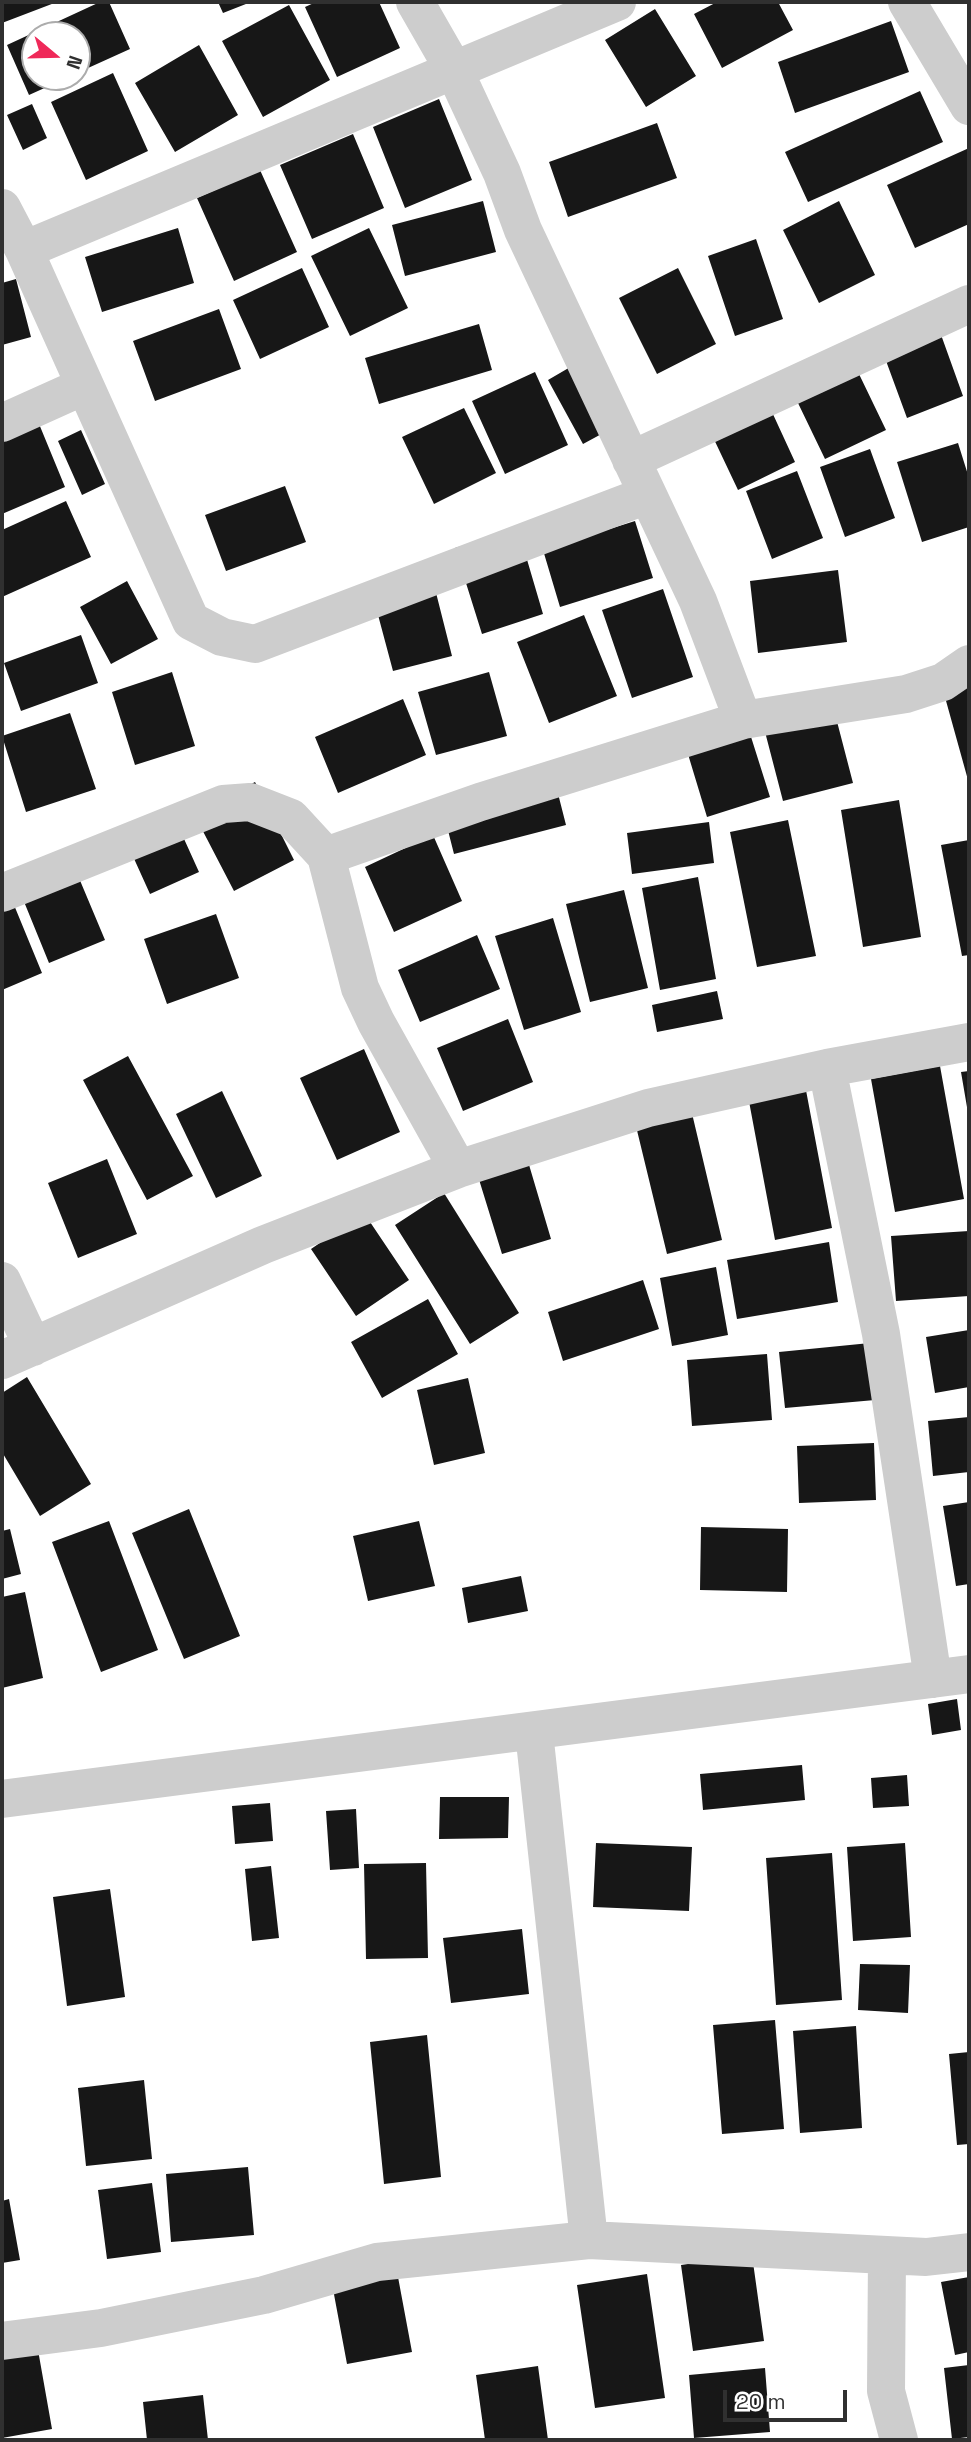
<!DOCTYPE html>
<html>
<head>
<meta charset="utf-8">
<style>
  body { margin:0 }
  #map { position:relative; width:971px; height:2442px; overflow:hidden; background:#fff; font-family:"Space Grotesk",sans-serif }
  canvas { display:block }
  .frame { position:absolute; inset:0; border:4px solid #303030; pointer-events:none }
  .north { position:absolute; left:21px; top:21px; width:70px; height:70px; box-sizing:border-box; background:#fff; border:2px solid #acacac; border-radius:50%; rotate:109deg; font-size:19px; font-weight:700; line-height:28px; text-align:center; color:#303030 }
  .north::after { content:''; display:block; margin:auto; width:24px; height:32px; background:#ef2959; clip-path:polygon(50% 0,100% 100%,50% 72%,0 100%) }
  .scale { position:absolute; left:723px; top:2390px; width:124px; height:32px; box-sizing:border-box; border:4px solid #303030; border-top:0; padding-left:9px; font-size:21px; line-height:24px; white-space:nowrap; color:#303030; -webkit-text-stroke:5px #fff; paint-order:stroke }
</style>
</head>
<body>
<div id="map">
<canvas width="971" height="2442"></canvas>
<div class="frame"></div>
<div class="north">N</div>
<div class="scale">20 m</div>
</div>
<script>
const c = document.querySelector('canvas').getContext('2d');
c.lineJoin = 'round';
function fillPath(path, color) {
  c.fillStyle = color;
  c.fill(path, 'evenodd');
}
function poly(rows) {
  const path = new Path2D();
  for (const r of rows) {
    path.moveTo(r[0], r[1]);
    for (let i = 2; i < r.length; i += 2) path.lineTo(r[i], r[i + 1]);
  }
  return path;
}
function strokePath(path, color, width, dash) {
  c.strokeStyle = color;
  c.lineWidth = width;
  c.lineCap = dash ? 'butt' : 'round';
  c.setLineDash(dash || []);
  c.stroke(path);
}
fillPath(poly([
  [2,2,57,2,2,23],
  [100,2,109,2,130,49,77,73,77,35,35,35,35,77,69,77,29,95,7,45],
  [218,2,251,2,223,13],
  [316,2,379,2,400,48,337,77,305,7],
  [717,2,778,2,793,30,722,68,694,14],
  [289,5,330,80,263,117,222,41],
  [655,9,696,76,646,107,605,40],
  [891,21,909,72,795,113,778,62],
  [199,45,238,115,175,152,135,83],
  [113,73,148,151,86,180,51,102],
  [920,91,943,142,808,202,785,152],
  [439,99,472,180,405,208,373,127],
  [32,104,47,138,23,150,7,115],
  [657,123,677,178,568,217,549,162],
  [353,134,384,208,312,239,280,165],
  [969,148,969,224,915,248,887,185],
  [260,170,297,252,234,281,197,198],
  [483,201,496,252,405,276,392,225],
  [839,201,875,275,819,303,783,230],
  [178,228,194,283,102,312,85,257],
  [369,228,408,308,350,336,311,256],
  [756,239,783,319,735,336,708,256],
  [302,268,329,327,260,359,233,300],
  [678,268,716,344,657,374,619,298],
  [16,279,31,337,2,345,2,283],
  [219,309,241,369,155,401,133,341],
  [935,318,963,396,907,418,878,339],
  [479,324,492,370,379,404,365,358],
  [845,345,886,430,825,459,784,374],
  [572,366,607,431,583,444,548,380],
  [535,372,568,445,505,474,472,401],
  [760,386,795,462,738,490,702,414],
  [464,408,496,473,434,504,402,437],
  [37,419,65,487,2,514,2,434],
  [81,430,105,484,82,495,58,441],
  [958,443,969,478,969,527,922,542,897,462],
  [870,449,895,518,845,537,820,467],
  [797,471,823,538,772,559,746,491],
  [285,486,306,542,226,571,205,515],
  [66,501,91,557,2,597,2,530],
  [635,521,653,578,560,607,543,550],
  [518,529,543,614,482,634,455,548],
  [430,569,452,656,393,671,370,585],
  [838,570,847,642,758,653,750,581],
  [127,581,158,639,111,664,80,607],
  [663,589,693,677,632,698,602,610],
  [584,615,617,696,549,723,517,642],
  [81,635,98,683,21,711,4,663],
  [172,672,195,746,135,765,112,692],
  [489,672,507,736,436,755,418,692],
  [969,683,969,780,968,780,943,690],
  [403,699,426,755,338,793,315,737],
  [834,710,853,783,783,801,764,728],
  [70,713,96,789,26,812,2,736],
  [746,721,770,797,707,817,684,741],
  [552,770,566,825,454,854,440,799],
  [255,782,294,860,234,891,194,814],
  [899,800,921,937,863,947,841,810],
  [788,820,816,956,757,967,730,832],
  [709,822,714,863,632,874,627,833],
  [180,830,199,872,150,894,131,852],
  [433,835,462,901,394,932,365,867],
  [969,840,969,955,962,956,941,845],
  [71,859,105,940,49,963,16,882],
  [698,877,716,979,660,990,642,888],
  [7,888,42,973,2,990,2,890],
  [624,890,648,988,590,1002,566,904],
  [216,914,239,978,167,1004,144,939],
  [553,918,581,1012,524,1030,495,936],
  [477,935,500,989,420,1022,398,970],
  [717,991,723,1019,657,1032,652,1005],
  [508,1019,533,1082,463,1111,437,1048],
  [364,1049,400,1132,337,1160,300,1078],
  [128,1056,193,1176,147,1200,83,1080],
  [940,1066,964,1199,895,1212,871,1079],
  [969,1071,969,1113,968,1113,961,1072],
  [805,1085,832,1228,775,1240,748,1096],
  [222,1091,262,1176,216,1198,176,1114],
  [690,1105,722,1240,667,1254,634,1118],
  [527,1158,551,1239,502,1254,477,1173],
  [107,1159,137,1234,78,1258,48,1183],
  [444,1193,519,1313,470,1344,395,1225],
  [364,1213,409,1280,356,1316,311,1249],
  [969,1231,969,1296,896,1301,891,1236],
  [829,1242,838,1302,737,1319,727,1260],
  [716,1267,728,1335,672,1346,660,1278],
  [643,1280,659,1329,563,1361,548,1312],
  [428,1299,458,1354,382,1398,351,1342],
  [969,1330,969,1387,935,1393,926,1337],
  [870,1343,875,1400,785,1408,779,1352],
  [767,1354,772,1420,692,1426,687,1360],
  [27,1377,91,1484,40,1516,2,1452,2,1393],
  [468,1378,485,1453,434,1465,417,1390],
  [969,1417,969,1472,933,1476,928,1421],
  [874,1443,876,1500,799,1503,797,1446],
  [969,1502,969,1584,956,1586,943,1506],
  [189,1509,240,1636,184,1659,132,1533],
  [109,1521,158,1650,101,1672,52,1542],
  [419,1521,435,1586,368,1601,353,1536],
  [701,1527,788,1529,787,1592,700,1590],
  [10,1529,21,1574,2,1579,2,1531],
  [521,1576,528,1611,468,1623,462,1588],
  [25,1592,43,1678,2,1688,2,1597],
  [957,1699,961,1730,932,1735,928,1704],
  [802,1765,805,1800,703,1810,700,1774],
  [907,1775,909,1806,873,1808,871,1778],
  [440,1797,509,1797,508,1838,439,1839],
  [270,1803,273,1841,235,1844,232,1806],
  [356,1809,359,1868,330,1870,326,1811],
  [596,1843,692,1847,689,1911,593,1907],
  [905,1843,911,1937,853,1941,847,1847],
  [832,1853,842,2000,776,2005,766,1858],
  [426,1863,428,1958,366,1959,364,1864],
  [271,1866,279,1938,252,1941,245,1869],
  [110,1889,125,1997,67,2006,53,1897],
  [522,1929,529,1994,451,2003,443,1938],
  [860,1964,910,1965,908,2013,858,2010],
  [775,2020,784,2129,722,2134,713,2025],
  [856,2026,862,2128,800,2133,793,2031],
  [427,2035,441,2177,384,2184,370,2042],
  [969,2052,969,2144,957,2145,949,2054],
  [144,2080,152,2159,86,2166,78,2088],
  [248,2167,254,2235,171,2242,166,2174],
  [152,2183,161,2252,107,2259,98,2190],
  [9,2199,20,2260,2,2263,2,2201],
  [752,2255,764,2341,693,2351,681,2265],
  [647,2274,665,2398,595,2408,577,2285],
  [398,2277,412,2352,347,2364,333,2289],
  [969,2277,969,2352,955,2355,941,2282],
  [38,2350,52,2429,2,2438,2,2357],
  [969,2365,969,2437,952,2439,944,2368],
  [538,2366,548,2440,485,2440,476,2375],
  [765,2368,770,2432,694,2438,689,2375],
  [203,2395,208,2440,147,2440,143,2402]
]), '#171717');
strokePath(poly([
  [415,2,454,70,502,173,523,230,698,601,743,720],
  [907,2,969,106],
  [2,208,24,250,191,621,222,637,255,644,647,495],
  [24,250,617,2],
  [2,423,84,386],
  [631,460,969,304],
  [326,856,480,802,743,720,906,694,943,682,969,664],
  [2,893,223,804,250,802,291,818,326,856,360,988,376,1022,458,1169],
  [827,1068,881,1334,933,1679],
  [2,1281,33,1347],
  [2,1360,263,1245,458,1169,648,1108,827,1068,969,1042],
  [534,1732,589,2240],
  [2,1799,969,1674],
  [887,2255,886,2391,899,2440],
  [2,2341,101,2328,264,2295,377,2262,589,2240,926,2257,969,2252]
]), '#cdcdcd', 38);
</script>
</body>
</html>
